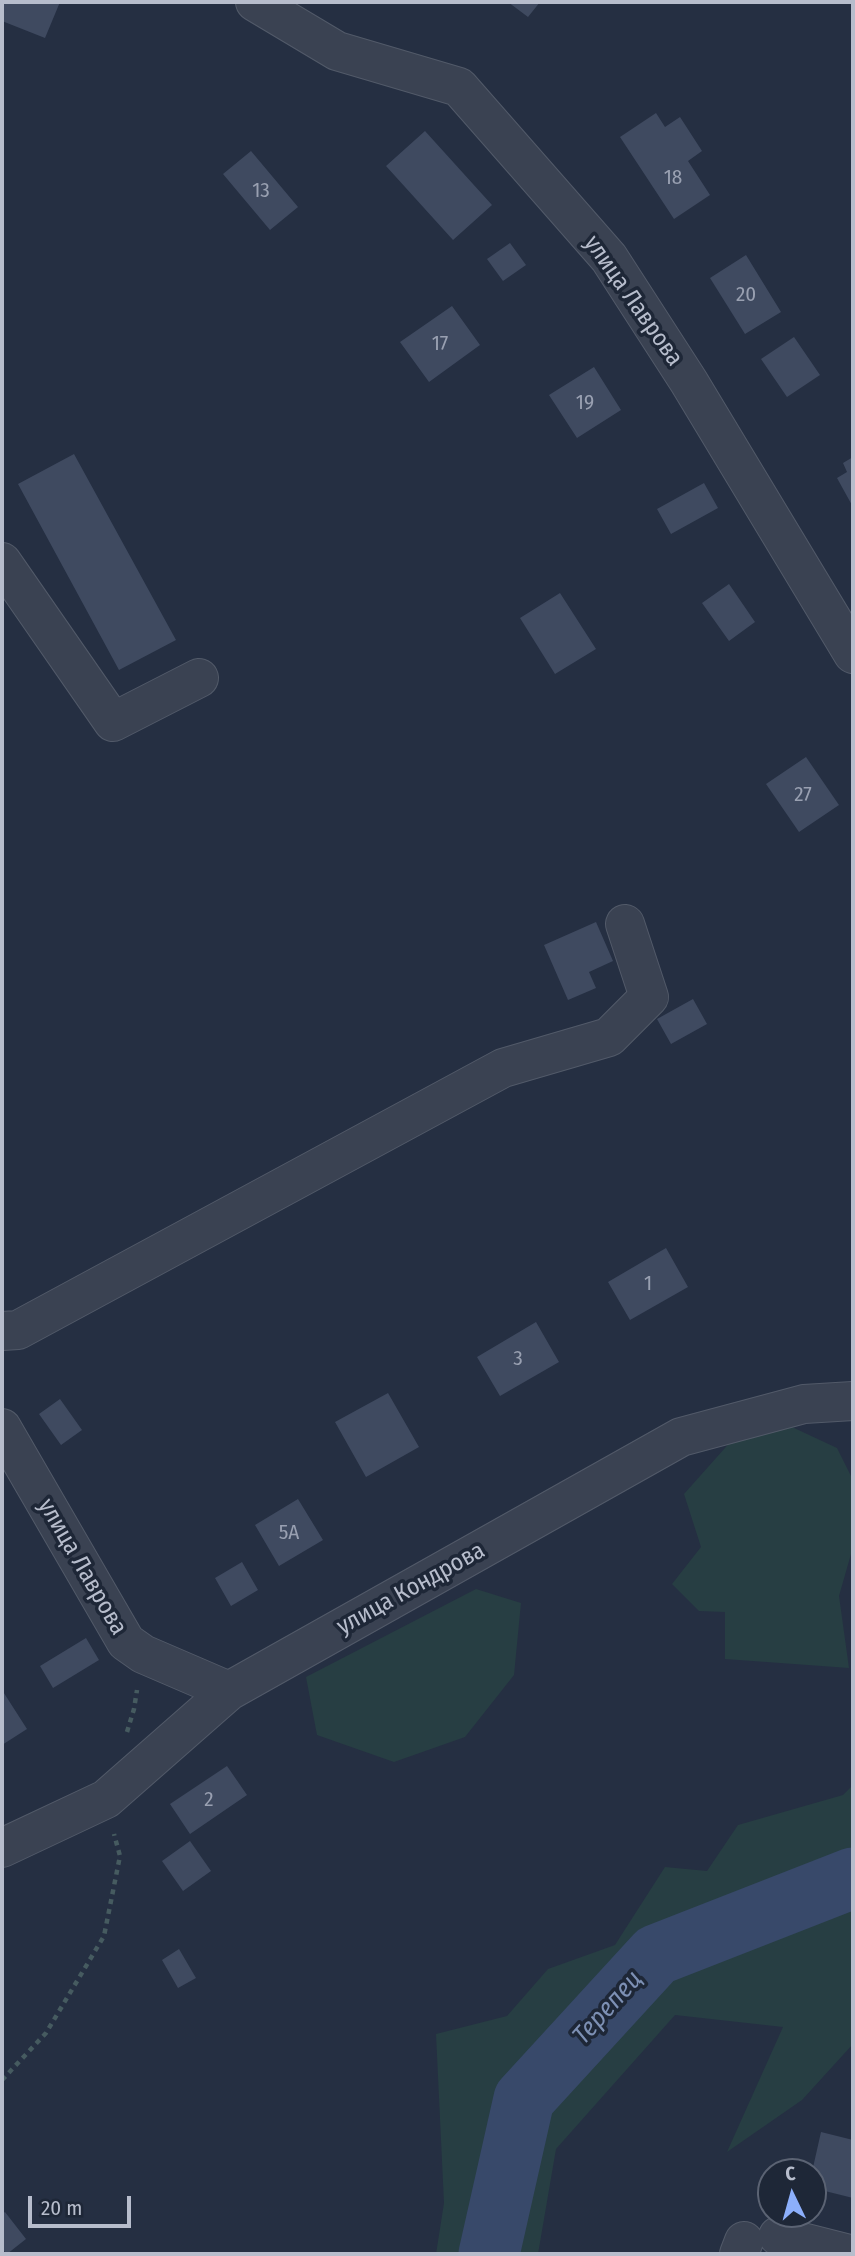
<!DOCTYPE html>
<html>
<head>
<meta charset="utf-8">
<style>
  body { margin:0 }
  #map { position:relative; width:855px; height:2256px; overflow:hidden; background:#252f42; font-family:"Fira Sans Condensed",sans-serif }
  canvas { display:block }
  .frame { position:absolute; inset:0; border:4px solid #b7bdcc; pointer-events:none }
  .north { position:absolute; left:757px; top:2158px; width:70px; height:70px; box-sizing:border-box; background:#1e2737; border:2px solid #5b6373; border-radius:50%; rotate:355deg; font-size:19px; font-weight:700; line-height:28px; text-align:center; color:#b7bdcc }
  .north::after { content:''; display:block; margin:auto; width:24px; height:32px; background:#8caffb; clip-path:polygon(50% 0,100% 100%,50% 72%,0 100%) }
  .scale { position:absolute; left:28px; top:2196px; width:103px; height:32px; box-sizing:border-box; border:4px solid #b7bdcc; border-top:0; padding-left:9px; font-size:21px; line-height:24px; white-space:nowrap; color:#b7bdcc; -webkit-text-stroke:5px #1e2737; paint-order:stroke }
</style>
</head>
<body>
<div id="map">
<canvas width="855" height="2256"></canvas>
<div class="frame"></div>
<div class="north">С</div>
<div class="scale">20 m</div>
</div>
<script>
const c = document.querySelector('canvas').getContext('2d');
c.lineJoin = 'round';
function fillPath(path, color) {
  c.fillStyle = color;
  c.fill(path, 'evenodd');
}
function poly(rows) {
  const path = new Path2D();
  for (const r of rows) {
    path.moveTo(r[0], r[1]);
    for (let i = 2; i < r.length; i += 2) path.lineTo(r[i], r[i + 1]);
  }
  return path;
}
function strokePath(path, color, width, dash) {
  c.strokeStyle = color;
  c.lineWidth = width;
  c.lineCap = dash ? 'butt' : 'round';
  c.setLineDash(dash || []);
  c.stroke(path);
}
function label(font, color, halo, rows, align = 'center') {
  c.font = font + ' "Fira Sans Condensed",sans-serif';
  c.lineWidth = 7;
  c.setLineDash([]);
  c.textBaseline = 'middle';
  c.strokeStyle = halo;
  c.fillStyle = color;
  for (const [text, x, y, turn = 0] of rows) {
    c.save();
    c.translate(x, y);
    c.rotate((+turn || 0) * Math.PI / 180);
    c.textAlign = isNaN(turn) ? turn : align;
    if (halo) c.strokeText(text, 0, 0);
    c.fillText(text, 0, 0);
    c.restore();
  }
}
fillPath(poly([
  [792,1427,837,1448,853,1480,853,1547,839,1596,849,1668,725,1659,725,1612,699,1611,672,1584,701,1547,684,1494,733,1439],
  [476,1589,521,1603,514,1675,465,1737,394,1762,317,1735,306,1677],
  [853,1785,853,2044,802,2100,727,2152,783,2027,675,2015,556,2149,538,2254,436,2254,444,2203,436,2034,507,2016,548,1969,615,1945,665,1867,707,1871,738,1825,843,1795]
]), '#273e43');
strokePath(poly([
  [489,2254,524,2099,656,1955,853,1878]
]), '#38496a', 61);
fillPath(poly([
  [2,2,60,2,45,38,2,21],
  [508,2,540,2,528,17],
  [656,113,665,127,680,117,702,151,688,161,710,195,674,219,620,137],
  [425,131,492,205,453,240,386,166],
  [251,151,298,207,270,230,223,174],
  [510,243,526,265,503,281,487,259],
  [746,255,781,312,745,334,710,278],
  [452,306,480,345,429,382,400,342],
  [794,337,820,375,787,397,761,359],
  [594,367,621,410,577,438,549,395],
  [74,454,176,640,119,670,18,484],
  [853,457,853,507,837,478,847,472,843,463],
  [704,483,718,508,671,534,657,509],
  [729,584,755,622,729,641,702,603],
  [560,593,596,649,555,674,520,618],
  [806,757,839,805,799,832,766,784],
  [596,922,613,961,589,972,596,988,568,1000,544,945],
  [693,999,707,1024,671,1044,657,1019],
  [666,1248,688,1287,630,1320,608,1282],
  [536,1322,559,1362,500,1396,477,1357],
  [388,1393,419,1447,366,1477,335,1422],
  [60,1399,82,1430,61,1445,39,1414],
  [298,1499,323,1540,279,1566,255,1525],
  [242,1562,258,1590,231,1606,215,1578],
  [86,1638,99,1660,53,1688,40,1666],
  [2,1690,27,1729,2,1745],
  [227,1766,247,1795,190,1834,170,1804],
  [190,1841,211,1871,183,1891,162,1861],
  [179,1949,196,1978,178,1988,162,1960],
  [821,2132,853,2140,853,2198,813,2188,812,2172],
  [5,2212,26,2239,7,2254,2,2249,2,2214]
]), '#3f4a60');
const minor = poly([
  [255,2,337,51,459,87,609,258,689,382,853,654],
  [2,562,113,722,199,678],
  [2,1331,18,1330,503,1068,609,1037,649,997,625,924],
  [2,1428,126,1642,143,1654,229,1691],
  [2,1848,106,1799,229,1691,681,1437,804,1404,853,1401],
  [778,2236,849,2254],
  [739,2254,744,2241]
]);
strokePath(minor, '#525a69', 40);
strokePath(poly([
  [127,1732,134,1709,137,1690],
  [2,2080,46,2033,104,1936,120,1856,114,1834]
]), '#465b60', 4.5, [5, 5]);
strokePath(minor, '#3a4252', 38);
label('21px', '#99a0b1', null, [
  ["18",673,178],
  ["13",261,191],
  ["20",746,295],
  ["17",440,344],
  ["19",585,403],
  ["27",803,795],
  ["1",648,1284],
  ["3",518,1359],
  ["5А",289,1533],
  ["2",209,1800]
]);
label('24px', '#b7bdcc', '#1e2737', [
  ["улица Лаврова",633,301,55],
  ["улица Лаврова",82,1567,60],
  ["улица Кондрова",411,1589,-29]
]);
label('italic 26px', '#7d90b4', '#1e2737', [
  ["Терепец",608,2008,-48]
]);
</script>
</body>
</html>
